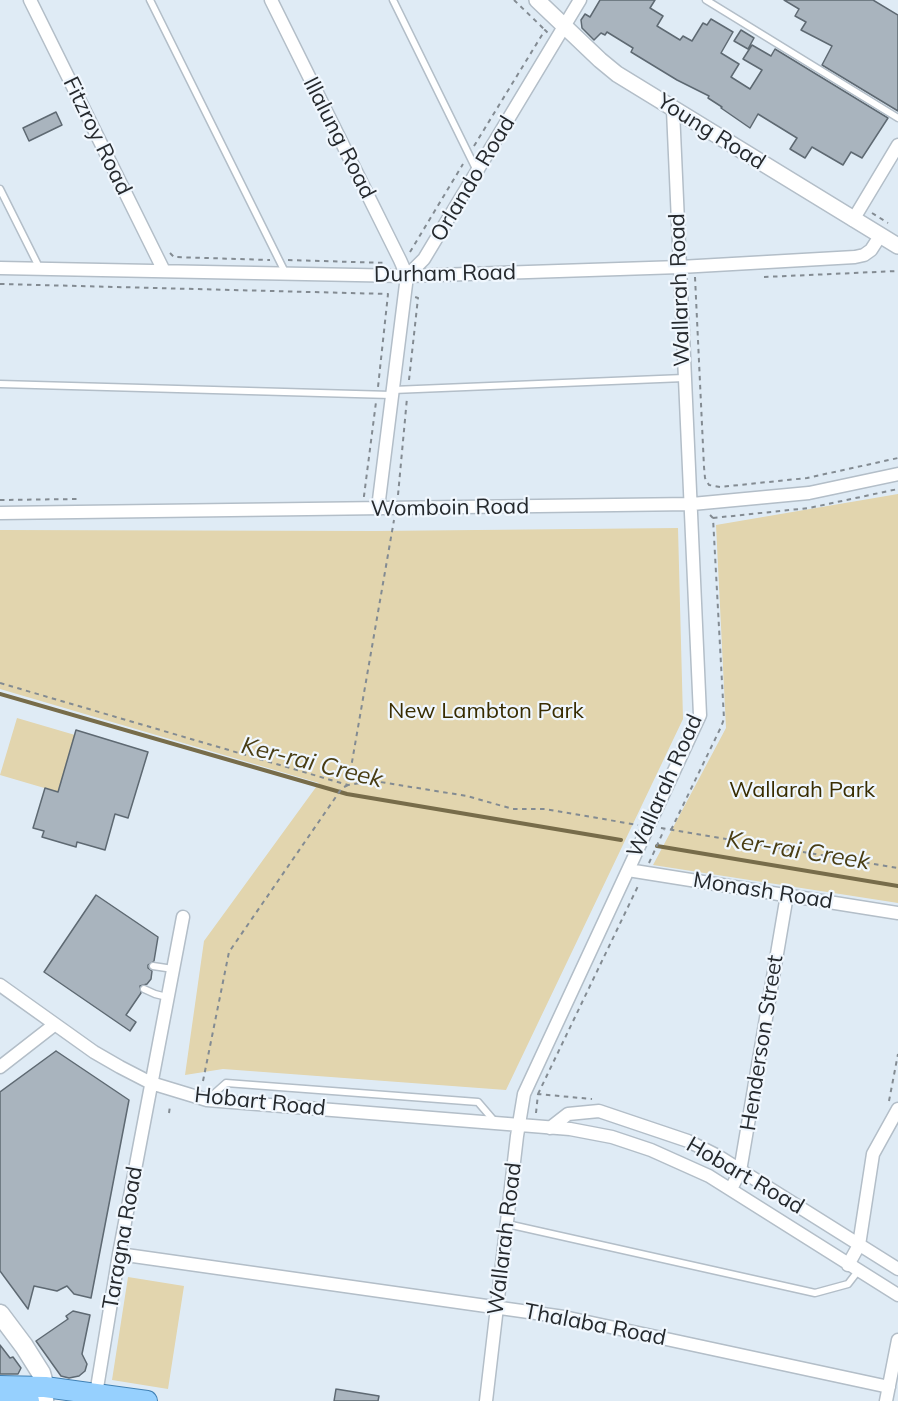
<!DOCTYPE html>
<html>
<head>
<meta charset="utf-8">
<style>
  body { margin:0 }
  canvas { display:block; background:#dfebf5 }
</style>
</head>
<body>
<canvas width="898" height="1401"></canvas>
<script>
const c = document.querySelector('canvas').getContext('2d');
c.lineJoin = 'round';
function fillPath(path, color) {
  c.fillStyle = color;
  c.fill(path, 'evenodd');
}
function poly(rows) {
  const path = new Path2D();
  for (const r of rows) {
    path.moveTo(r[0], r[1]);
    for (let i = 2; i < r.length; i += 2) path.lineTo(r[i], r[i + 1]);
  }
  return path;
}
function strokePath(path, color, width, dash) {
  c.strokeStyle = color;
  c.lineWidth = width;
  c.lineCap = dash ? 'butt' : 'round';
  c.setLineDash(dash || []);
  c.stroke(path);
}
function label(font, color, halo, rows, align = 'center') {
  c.font = font + ' Mulish,sans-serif';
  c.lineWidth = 4.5;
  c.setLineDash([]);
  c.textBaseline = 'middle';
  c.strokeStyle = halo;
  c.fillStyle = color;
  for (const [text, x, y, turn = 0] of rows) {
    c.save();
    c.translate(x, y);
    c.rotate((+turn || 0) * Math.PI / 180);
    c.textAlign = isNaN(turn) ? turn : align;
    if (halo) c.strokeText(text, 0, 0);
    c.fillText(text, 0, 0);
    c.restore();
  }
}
fillPath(poly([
  [898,494,898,903,653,865,726,728,716,525],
  [678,528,683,719,506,1090,223,1069,185,1075,204,941,319,783,0,689,0,530,376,531],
  [17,718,75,735,58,792,0,775],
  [128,1277,184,1286,168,1389,112,1380]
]), '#e2d5ae');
strokePath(poly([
  [0,694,347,794,621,840],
  [657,846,898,886]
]), '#776c4a', 4);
const building = poly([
  [600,0,655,0,650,8,663,16,657,26,680,40,683,36,692,41,703,23,707,25,711,19,733,32,721,53,739,64,731,77,750,89,762,70,743,59,752,45,771,56,775,49,888,118,862,158,851,152,843,165,812,147,805,158,790,149,797,138,758,114,750,128,721,108,722,107,708,98,709,96,677,80,631,52,633,48,607,32,605,35,601,33,594,40,582,28,581,20,585,14,590,17,600,0],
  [784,0,873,0,898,15,898,111,822,65,832,46,801,30,806,22,795,16,799,9,784,0],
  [741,30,754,38,748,49,734,41,741,30],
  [56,112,62,125,29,141,23,128,56,112],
  [76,730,148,752,128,818,115,814,105,850,77,842,76,847,42,837,44,831,33,828,45,788,58,792,76,730],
  [96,895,158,937,154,961,148,965,148,968,152,971,151,979,147,984,140,986,141,993,126,1015,136,1022,130,1031,44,972,96,895],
  [56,1051,129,1100,91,1298,74,1294,67,1286,57,1291,34,1286,28,1309,0,1271,0,1092,56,1051],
  [73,1311,90,1315,82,1354,87,1364,85,1371,79,1376,69,1378,61,1376,36,1341,68,1319,66,1316,73,1311],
  [0,1345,10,1358,13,1357,21,1368,18,1374,0,1374,0,1345],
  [336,1389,379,1396,378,1401,334,1401,336,1389]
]);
fillPath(building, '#a9b4be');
strokePath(building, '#5e6972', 1.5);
const service = poly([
  [150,0,286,274],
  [393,0,477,171],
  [706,0,898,118],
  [0,189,40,269],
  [0,384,391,395],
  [393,390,684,378],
  [153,966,173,969],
  [144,989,155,994,167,997],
  [208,1099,226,1083,478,1102,496,1123],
  [507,1224,815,1293,848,1284,858,1271]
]);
const minor = poly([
  [30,0,164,271],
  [271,0,400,260,407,276],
  [853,220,898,145],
  [0,268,407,276,680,267,855,257,864,255,871,250,880,236],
  [378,508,407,276,424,259,580,0],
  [0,513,692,504,809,493,898,474],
  [628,870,898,913],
  [0,985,94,1052,120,1067,151,1083,207,1100,570,1129,612,1137,651,1150,709,1176,898,1295],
  [0,1067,54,1025],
  [550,1128,568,1114,599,1111,688,1141,718,1156,898,1269],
  [731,1189,740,1171,787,895],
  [119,1254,564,1317,889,1387],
  [848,1265,859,1245,873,1154,898,1109],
  [96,1394,119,1254,183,917],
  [486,1401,517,1136,524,1094,700,715,673,110],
  [886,1401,898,1340]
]);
const tertiary = poly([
  [537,0,600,60,617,74,898,246]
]);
const secondary = poly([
  [0,1314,24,1346,41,1373,45,1387,44,1401]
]);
const primary = poly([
  [0,1386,45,1387,147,1401],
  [0,1395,29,1401]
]);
strokePath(service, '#b3bec8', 9);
strokePath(minor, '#b3bec8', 15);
strokePath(tertiary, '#b3bec8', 18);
strokePath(secondary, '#b3bec8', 21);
strokePath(primary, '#4181b4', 22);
strokePath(poly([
  [514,0,545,30],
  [474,146,545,30,548,33],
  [872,213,888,223],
  [410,252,463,164],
  [170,253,174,257,270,260],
  [288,260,387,263],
  [695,277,704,467,705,478,709,485,720,487,807,478,898,458],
  [764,277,898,271],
  [0,284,388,294,378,387],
  [409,380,418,298,415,297],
  [398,495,407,398],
  [363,496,364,496,376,402],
  [0,500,78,499],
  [713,518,809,508,898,489],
  [0,683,348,785,374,781,467,796,513,809,545,809,638,825],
  [661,828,898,868],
  [671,830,721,727,724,719,713,518,710,515],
  [649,863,664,830],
  [203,1081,229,952,342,788,348,785,394,520],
  [538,1094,639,884],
  [889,1101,898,1054],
  [169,1113,170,1106],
  [536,1113,538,1094,592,1099]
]), '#838b92', 2, [4.5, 4.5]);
strokePath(service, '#fff', 6);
strokePath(minor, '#fff', 12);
strokePath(tertiary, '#fff', 15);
strokePath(secondary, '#fff', 18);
strokePath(primary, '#96d0fe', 20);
label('22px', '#25292d', '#f0f7fe', [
  ["Young Road",711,132,32],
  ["Fitzroy Road",97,136,64],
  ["Illalung Road",339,138,63],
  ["Orlando Road",473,179,-59],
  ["Durham Road",445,274,-1],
  ["Wallarah Road",680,290,-92],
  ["Womboin Road",450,508,-1],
  ["Wallarah Road",665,786,-66],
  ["Monash Road",763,891,9],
  ["Henderson Street",762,1043,-81],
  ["Hobart Road",260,1102,6],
  ["Hobart Road",745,1176,30],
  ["Taragna Road",123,1238,-80],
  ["Wallarah Road",505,1239,-83],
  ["Thalaba Road",595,1325,11]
]);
label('22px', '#382c00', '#f0f7fe', [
  ["New Lambton Park",486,711],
  ["Wallarah Park",802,790]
]);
label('italic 24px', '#493d13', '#f0f7fe', [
  ["Ker-rai Creek",312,763,14],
  ["Ker-rai Creek",798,851,9]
]);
</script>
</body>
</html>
